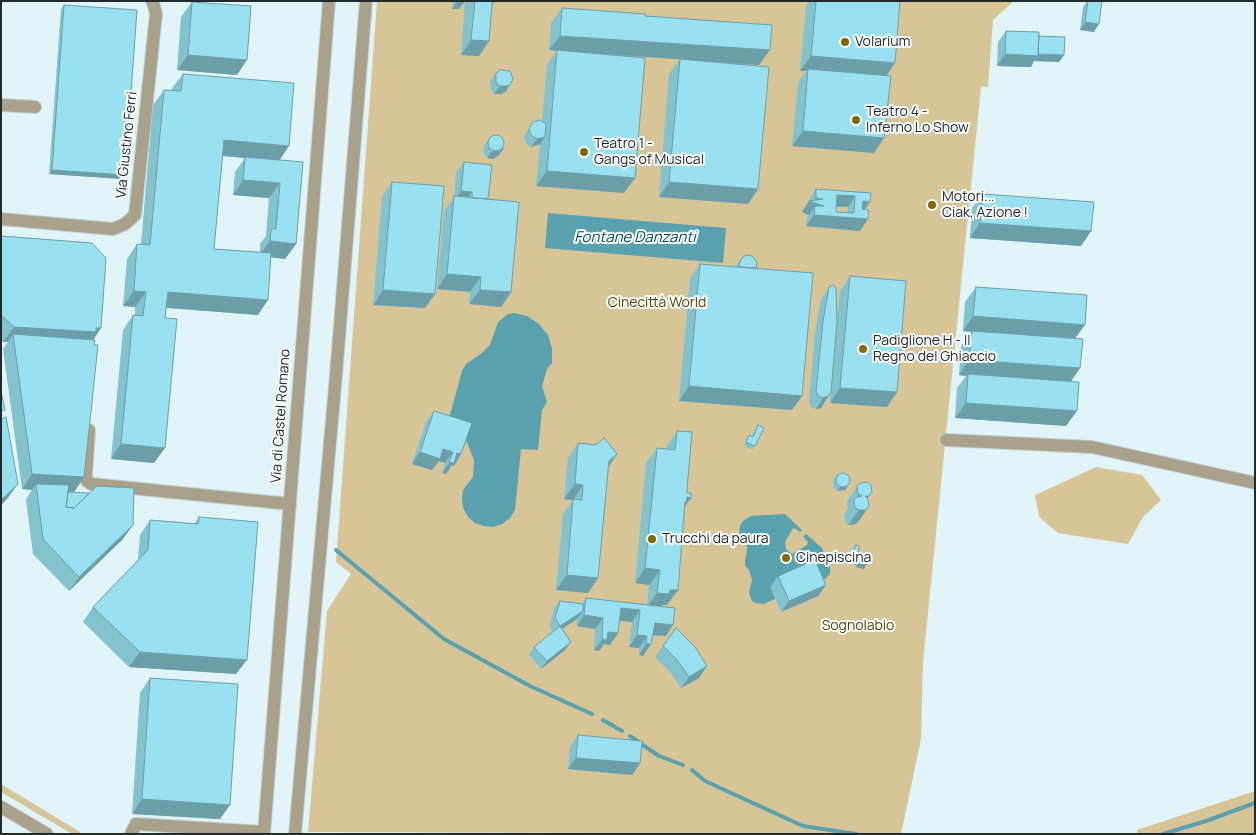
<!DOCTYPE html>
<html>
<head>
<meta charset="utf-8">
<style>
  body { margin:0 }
  #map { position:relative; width:1256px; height:835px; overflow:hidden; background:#e1f4f8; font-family:Manrope,sans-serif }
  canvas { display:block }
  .frame { position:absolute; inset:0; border:2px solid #232a2c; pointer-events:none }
</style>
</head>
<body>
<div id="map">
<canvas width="1256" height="835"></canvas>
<div class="frame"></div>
</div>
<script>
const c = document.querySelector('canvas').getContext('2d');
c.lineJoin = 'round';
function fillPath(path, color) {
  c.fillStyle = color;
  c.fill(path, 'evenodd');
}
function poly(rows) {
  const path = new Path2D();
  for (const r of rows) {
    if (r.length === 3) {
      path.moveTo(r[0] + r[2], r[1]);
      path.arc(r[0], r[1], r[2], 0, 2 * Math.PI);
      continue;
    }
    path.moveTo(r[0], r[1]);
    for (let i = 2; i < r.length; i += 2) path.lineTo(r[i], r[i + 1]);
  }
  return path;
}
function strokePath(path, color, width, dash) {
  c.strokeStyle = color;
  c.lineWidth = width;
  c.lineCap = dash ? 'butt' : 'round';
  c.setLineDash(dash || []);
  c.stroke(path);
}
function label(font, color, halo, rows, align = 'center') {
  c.font = font + ' Manrope,sans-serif';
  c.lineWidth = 4;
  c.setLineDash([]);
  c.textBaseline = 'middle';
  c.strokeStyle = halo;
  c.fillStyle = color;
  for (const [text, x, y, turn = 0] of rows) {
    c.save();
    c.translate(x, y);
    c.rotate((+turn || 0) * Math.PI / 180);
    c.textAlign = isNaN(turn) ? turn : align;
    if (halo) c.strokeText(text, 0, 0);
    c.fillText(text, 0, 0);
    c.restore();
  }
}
fillPath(poly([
  [377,1,1014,1,993,20,988,87,981,87,923,662,921,739,901,834,308,832,327,611,351,574,336,562],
  [1096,467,1142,475,1161,500,1143,517,1128,544,1058,533,1039,517,1035,495],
  [1,784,80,832,80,834,72,834,1,792],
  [1255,791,1255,834,1138,834,1137,830]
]), '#d7c597');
fillPath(poly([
  [548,213,726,228,723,263,545,248],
  [514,313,527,316,539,324,548,335,552,349,552,363,547,369,542,386,547,402,542,410,538,450,521,449,515,510,510,518,502,524,493,527,484,526,475,523,468,517,463,508,462,499,463,490,473,477,474,460,464,435,446,429,462,371,466,364,482,353,490,345,498,322,508,314],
  [785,514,802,530,800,532,796,529,793,528,785,542,786,549,792,554,807,545,808,542,803,536,806,534,822,548,830,567,830,574,825,579,813,584,771,587,775,599,764,604,756,603,752,601,749,593,752,580,749,570,745,566,745,560,747,551,747,547,739,535,740,526,743,521,751,516]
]), '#5aa1af');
strokePath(poly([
  [336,550,444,639,530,686,592,714],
  [603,720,622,731],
  [630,736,659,756,683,765],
  [692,770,705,781,803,826,856,834],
  [1163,834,1206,821,1255,803]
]), '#5aa1af', 4);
const minor = poly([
  [1,105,35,107],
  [1,219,113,229,125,224,135,215,156,14,154,6,152,1],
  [89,430,86,475,87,481,91,484,290,504],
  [946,440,1092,447,1255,483],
  [1,807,47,834],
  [131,834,136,824,264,832],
  [264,834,329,1],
  [295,834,336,375,366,1]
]);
strokePath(minor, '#bfd0d3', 14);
strokePath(minor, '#aaa18a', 12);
fillPath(poly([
  [453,1,465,1,459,9,452,9],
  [465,1,494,1,492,6,479,56,461,55],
  [810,1,900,1,886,76,884,138,874,153,792,146,798,83,806,71,800,71,806,6],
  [1087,1,1102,1,1094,32,1080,30,1083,7],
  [192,2,237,75,177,70,181,17],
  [64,5,122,179,49,174,61,9],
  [562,8,645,16,759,65,686,60,758,189,748,204,659,197,669,74,680,59,595,54,635,178,624,193,536,186,540,144,531,147,526,143,524,136,533,122,542,121,547,65,557,51,549,50,551,23],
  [1006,31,1039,36,1064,55,1059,62,1034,61,1031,67,997,66,998,42],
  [496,73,511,83,506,91,502,94,494,94,491,90,490,81],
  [183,74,279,160,296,244,285,259,271,257,258,315,166,308,154,463,111,459,123,330,133,315,135,315,135,307,123,306,127,259,137,244,141,244,153,105,164,90,172,90,172,88],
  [222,156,245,158,235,172,233,195,269,198,266,236,260,244,260,252,214,249],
  [489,139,499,155,493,159,487,158,483,153,484,146],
  [464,162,488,199,511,292,501,307,469,304,470,292,437,289,444,211,454,197,456,173],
  [392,182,435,294,425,308,373,305,382,197],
  [816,189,871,193,864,210,860,231,806,226,807,217,809,215,802,212,808,202,809,200],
  [836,207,848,207,847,213,836,212],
  [983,194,1091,231,1081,246,970,238,972,208],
  [1,236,101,328,93,340,84,477,74,492,68,491,68,492,133,525,122,540,69,591,33,554,26,499,32,490,22,489,3,349,8,342,3,342,1,340],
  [741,259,756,268,792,410,679,401,690,278,700,264,735,267],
  [850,276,897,392,887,407,830,403,831,393,821,408,816,409,811,407,809,402,815,332,821,299,829,287,837,318,840,291],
  [976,287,1085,325,1075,339,1071,381,1066,426,955,418,957,388,966,376,959,375,961,346,971,332,963,331,965,302],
  [434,411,461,454,454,466,452,465,446,474,442,473,445,463,439,461,432,470,412,464,426,422],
  [758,425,755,446,752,450,744,445,749,435,752,436,755,429],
  [677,431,687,493,691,498,684,507,667,605,662,605,661,606,666,636,653,635,643,656,639,655,639,648,629,647,632,622,619,620,618,633,610,645,604,644,599,651,594,650,595,629,577,626,577,618,562,629,571,642,565,650,541,669,529,655,534,647,553,632,550,626,554,608,560,601,582,604,586,598,647,605,649,585,635,583,646,463,657,448,666,449,667,446],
  [578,443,617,454,608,467,598,578,588,593,556,590,563,514,573,500,564,499,568,458],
  [838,473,850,483,845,490,837,491,834,488,833,480],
  [857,486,868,498,869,506,856,524,848,525,845,522,844,515,848,509,847,501],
  [199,517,236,674,129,667,83,622,93,607,138,560,140,535,150,520,194,524],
  [856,545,858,555,864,569,856,567,851,561,850,556,853,548],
  [778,576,826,585,818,596,781,612,770,587],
  [676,628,707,666,699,678,681,688,669,671,655,657],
  [150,678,220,819,132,814,140,693],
  [578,735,640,763,632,775,568,769,570,747]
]), '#84c2ce');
fillPath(poly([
  [457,1,465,1,459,9,452,9],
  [1085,22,1099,24,1094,32,1080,30],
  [560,36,770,50,759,65,549,50],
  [471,40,489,41,479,56,461,55],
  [1005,54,1036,54,1064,55,1059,62,1034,61,1031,67,997,66],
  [188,55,247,60,237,75,177,70],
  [811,56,895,63,885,78,808,69,806,71,800,71],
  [511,83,506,91,502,94,494,94,500,86],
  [803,131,884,138,874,153,792,146],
  [545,137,540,144,531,147,537,139],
  [224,140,289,146,279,161,213,155],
  [504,148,499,155,493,159,487,158,492,151],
  [52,170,125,175,122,179,49,174],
  [547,171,635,178,624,193,536,186],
  [243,180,280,183,269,198,233,195],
  [669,182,758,189,748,204,659,197],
  [461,191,472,192,464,203,453,202],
  [837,195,855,196,848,207,829,206],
  [816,198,823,199,824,206,817,215,868,219,860,231,806,226,814,215,815,206,809,215,802,212,809,201,813,202],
  [863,201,870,202,862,213],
  [980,223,1091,231,1081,246,970,238],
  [270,241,296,244,285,259,259,256],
  [447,274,481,277,470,292,437,289],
  [383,290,435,294,425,308,373,305],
  [480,290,511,292,501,307,469,304],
  [134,291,146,292,135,307,123,306],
  [168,292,268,300,258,315,158,307],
  [973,316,1085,325,1074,339,963,331],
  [14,327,96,328,101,328,91,343,13,334,8,342,3,342],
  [969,360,1080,368,1070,383,968,374,966,376,959,375],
  [689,386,802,396,792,410,679,401],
  [840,388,897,392,887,407,830,403],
  [828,396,821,408,816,409,823,398],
  [966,403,1077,411,1066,426,955,418],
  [121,444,165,448,154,463,111,459],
  [443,449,453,452,445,463,439,461,432,470,412,464,420,452],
  [457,453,461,454,454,466,452,465,446,474,442,473],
  [617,454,607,469,609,461],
  [32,474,84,477,74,492,37,490,36,484,32,490,22,489],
  [18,484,7,499,1,505,1,500],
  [575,484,583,485,573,500,564,499],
  [848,486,845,490,837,491,840,487],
  [872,492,859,510,869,506,859,521,856,524,848,525,859,510,865,496],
  [687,497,691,498,681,512],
  [133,525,122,540,69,591,79,577],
  [858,563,866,565,864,569,856,567],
  [645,568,660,570,649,585,635,583],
  [567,575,598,578,588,593,556,590],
  [826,585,818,596,781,612,789,601],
  [670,590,678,590,667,605,662,605,659,608,647,607,657,593],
  [621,608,640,610,632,622,613,620],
  [583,611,577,619,555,634,560,626],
  [584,615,603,618,595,629,577,626],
  [655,623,673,625,666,636,647,635],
  [608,632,618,633,610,645,604,644,599,651,594,650],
  [637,635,647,636,639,648,629,647],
  [571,642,565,650,541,669,547,661],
  [646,644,651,644,643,656,639,655],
  [140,652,247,660,236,674,129,667],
  [707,666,699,678,681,688,689,677],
  [576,758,640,763,632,775,568,769],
  [142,799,230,805,220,819,132,814]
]), '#6b9ea8');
const building = poly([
  [475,1,494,1,494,3,492,3,489,41,471,40,475,1],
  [816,1,900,1,895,63,811,56,816,1],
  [1088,1,1102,1,1099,24,1085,22,1088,1],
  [192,2,251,6,247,60,188,55,192,2],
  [64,5,137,10,125,175,52,170,64,5],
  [562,8,645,14,645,16,772,25,770,50,560,36,562,8],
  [1006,31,1039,32,1038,56,1005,54,1006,31],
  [1039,36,1065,37,1064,55,1038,54,1039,36],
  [557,50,645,58,635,178,547,171,557,50],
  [680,59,769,67,758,189,669,182,680,59],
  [808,69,891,76,884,138,803,131,808,69],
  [500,70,510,71,513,79,511,83,508,86,500,86,496,83,496,73,500,70],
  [183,74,294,83,289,146,224,140,214,249,271,253,268,300,168,292,165,318,177,319,165,448,121,444,133,315,143,316,146,292,134,291,137,244,150,245,164,90,181,91,183,74],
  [540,120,546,124,545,137,537,139,531,135,529,128,533,122,540,120],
  [496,143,8],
  [245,157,303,162,296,244,270,241,271,229,276,229,280,183,243,180,245,157],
  [464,162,492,165,488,199,472,198,472,192,461,191,464,162],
  [392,182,444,186,435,294,383,290,392,182],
  [816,189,871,193,870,202,863,201,862,209,869,210,868,219,814,215,815,206,824,206,809,201,823,199,816,198,816,189],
  [837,195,855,196,854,213,836,212,837,195],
  [983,194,1094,202,1091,231,980,223,983,194],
  [454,196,519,202,511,292,480,290,481,277,447,274,454,196],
  [1,236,92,243,106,258,101,328,96,328,96,332,14,327,1,315,1,236],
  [746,255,752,256,757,262,756,268,740,267,739,266,741,259,746,255],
  [700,264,813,273,802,396,689,386,700,264],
  [850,276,906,281,897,392,840,388,850,276],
  [833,285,836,288,837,322,831,392,828,396,823,398,819,396,816,391,823,321,829,287,833,285],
  [976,287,1087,295,1085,325,973,316,976,287],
  [972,331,1083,339,1080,368,969,360,972,331],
  [13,334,95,340,94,345,98,345,84,477,32,474,13,334],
  [968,374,1079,382,1077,411,966,403,968,374],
  [1,391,5,410,1,411,1,391],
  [434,411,472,423,461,454,457,453,454,463,449,462,453,452,443,449,440,459,420,452,434,411],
  [6,417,18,484,1,500,1,419,6,417],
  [758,425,764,428,755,446,746,442,749,435,753,437,758,425],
  [677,431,692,432,687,489,687,493,691,493,691,498,687,497,686,503,685,502,678,590,670,590,669,594,657,593,660,570,645,568,657,448,675,450,677,431],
  [604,438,617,454,609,461,598,578,567,575,573,499,582,500,583,485,575,484,578,443,596,445,604,438],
  [843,480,7],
  [868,482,871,485,872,492,869,496,865,496,868,499,869,506,866,510,859,510,855,508,854,500,857,497,862,496,858,494,857,486,860,483,868,482],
  [36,484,69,485,66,507,74,508,97,486,134,488,133,525,79,577,43,539,36,484],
  [68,492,89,493,74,508,66,507,68,492],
  [199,517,258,522,247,660,140,652,93,607,148,550,150,520,198,524,199,517],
  [856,545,859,546,858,555,866,561,866,565,858,563,854,557,853,552,856,545],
  [815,560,826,585,789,601,778,576,815,560],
  [586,598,675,608,673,625,655,623,651,644,646,644,647,636,637,635,640,610,621,608,618,633,608,632,607,640,602,639,603,618,584,615,586,598],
  [560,601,583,604,583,611,560,626,555,618,560,601],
  [560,626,571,642,547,661,534,647,560,626],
  [676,628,695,647,707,666,689,677,677,660,663,646,676,628],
  [150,678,238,684,230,805,142,799,150,678],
  [578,735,642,741,640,763,576,758,578,735]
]);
fillPath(building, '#99e1f0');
strokePath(building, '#6b9ea8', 1);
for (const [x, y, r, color] of [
  [845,42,5,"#856802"],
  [856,120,5,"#856802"],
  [584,152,5,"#856802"],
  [932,205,5,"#856802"],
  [863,349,5,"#856802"],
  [652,539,5,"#856802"],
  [786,558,5,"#856802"]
]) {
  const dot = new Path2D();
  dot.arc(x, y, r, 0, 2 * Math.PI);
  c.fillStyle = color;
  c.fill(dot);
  strokePath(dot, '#fafeff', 2);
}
label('14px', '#232a2c', '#fafeff', [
  ["Volarium",855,42],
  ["Teatro 4 -",866,112],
  ["Inferno Lo Show",866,128],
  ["Teatro 1 -",594,144],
  ["Gangs of Musical",594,160],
  ["Motori...",942,197],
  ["Ciak, Azione !",942,213],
  ["Padiglione H - Il",873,341],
  ["Regno del Ghiaccio",873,357],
  ["Trucchi da paura",662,539],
  ["Cinepiscina",796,558]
], 'left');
label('14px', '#232a2c', '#fafeff', [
  ["Via Giustino Ferri",127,145,-84],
  ["Via di Castel Romano",281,416,-86]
]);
label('14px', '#5b4600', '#fafeff', [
  ["Cinecittà World",657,303],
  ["Sognolabio",858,626]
]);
label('italic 15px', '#094b55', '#fafeff', [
  ["Fontane Danzanti",635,238]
]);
</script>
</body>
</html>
